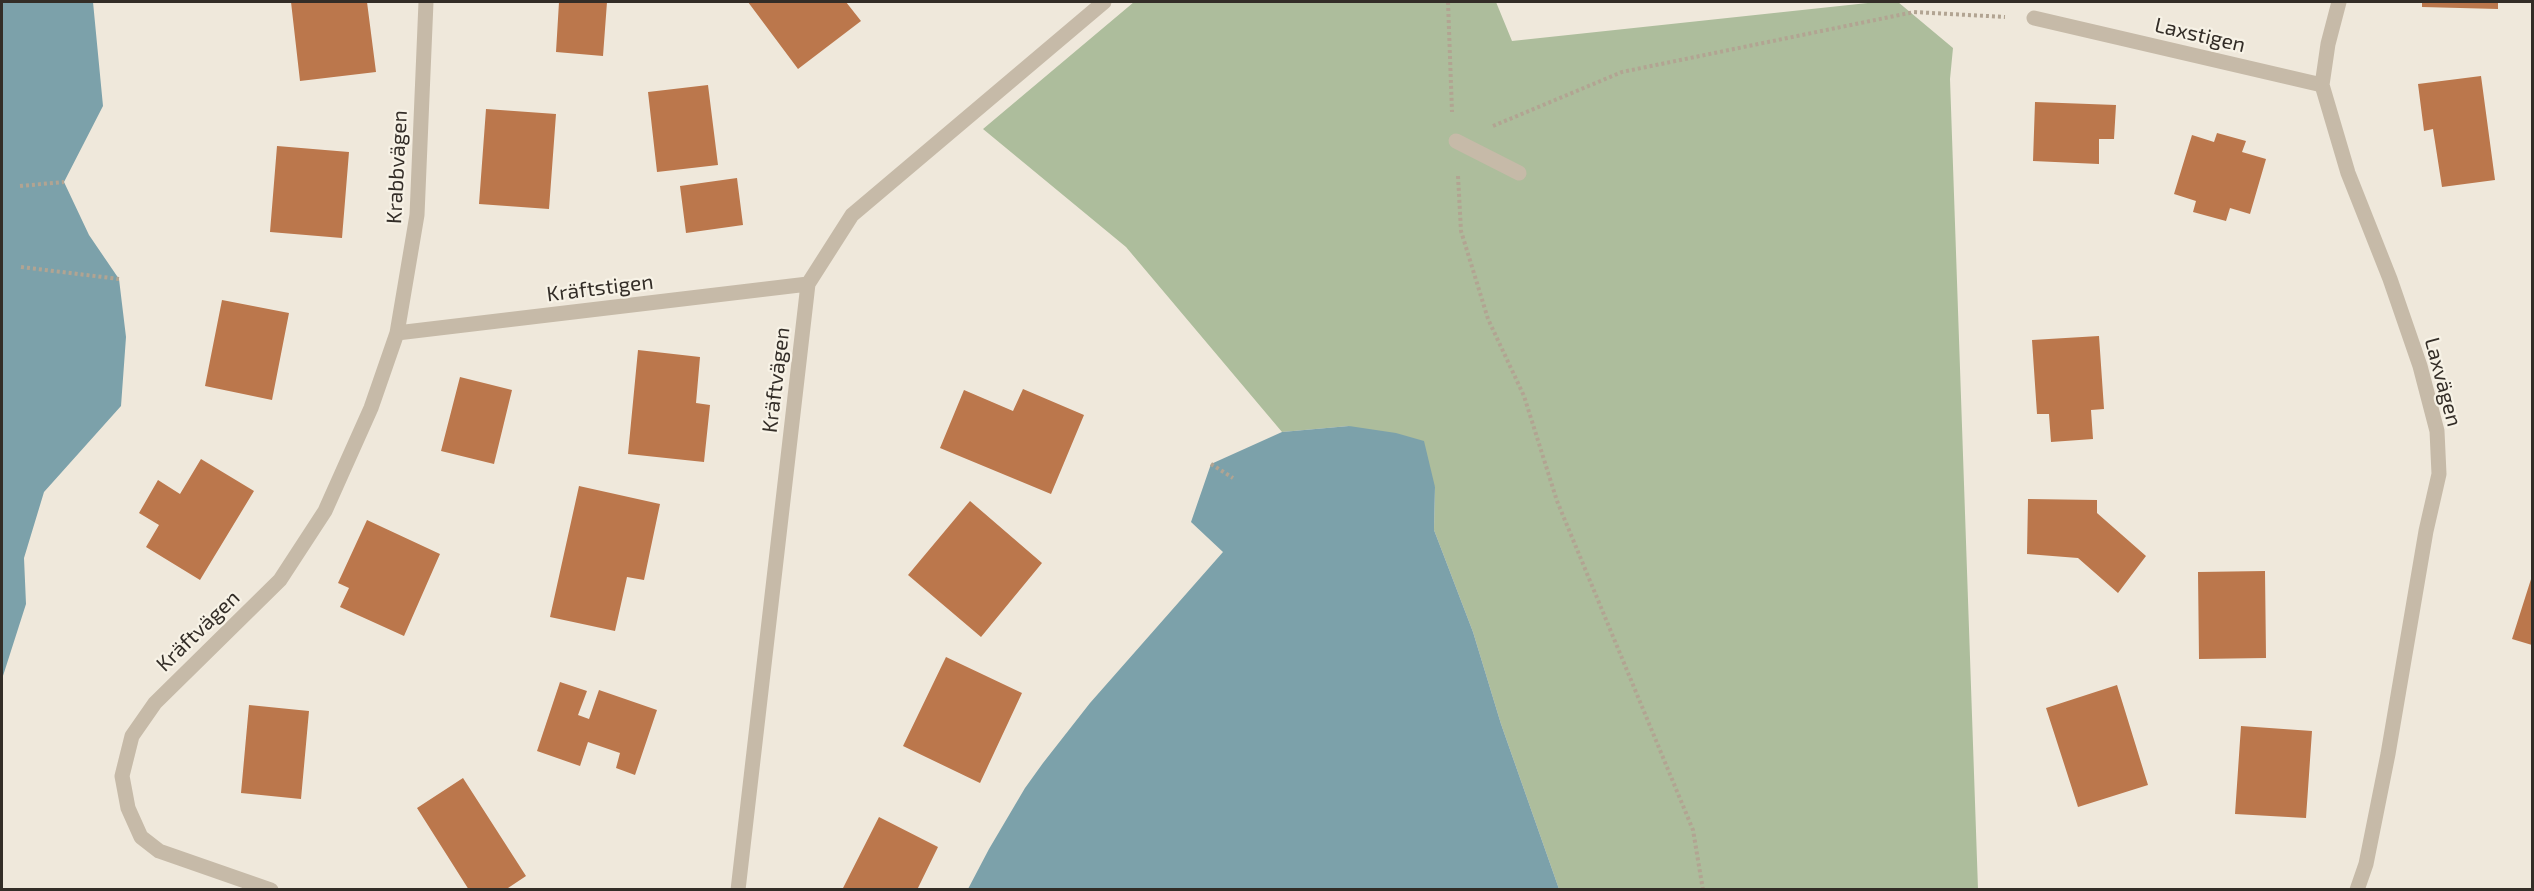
<!DOCTYPE html>
<html>
<head>
<meta charset="utf-8">
<style>
  body { margin:0 }
  #map { position:relative; width:2534px; height:891px; overflow:hidden; background:#efe8db; font-family:"Exo 2",sans-serif }
  canvas { display:block }
  .frame { position:absolute; inset:0; border:3px solid #332d27; pointer-events:none }
</style>
</head>
<body>
<div id="map">
<canvas width="2534" height="891"></canvas>
<div class="frame"></div>
</div>
<script>
const c = document.querySelector('canvas').getContext('2d');
c.lineJoin = 'round';
function fillPath(path, color) {
  c.fillStyle = color;
  c.fill(path, 'evenodd');
}
function poly(rows) {
  const path = new Path2D();
  for (const r of rows) {
    path.moveTo(r[0], r[1]);
    for (let i = 2; i < r.length; i += 2) path.lineTo(r[i], r[i + 1]);
  }
  return path;
}
function strokePath(path, color, width, dash) {
  c.strokeStyle = color;
  c.lineWidth = width;
  c.lineCap = dash ? 'butt' : 'round';
  c.setLineDash(dash || []);
  c.stroke(path);
}
function label(font, color, halo, rows, align = 'center') {
  c.font = font + ' "Exo 2",sans-serif';
  c.lineWidth = 4.5;
  c.setLineDash([]);
  c.textBaseline = 'middle';
  c.strokeStyle = halo;
  c.fillStyle = color;
  for (const [text, x, y, turn = 0] of rows) {
    c.save();
    c.translate(x, y);
    c.rotate((+turn || 0) * Math.PI / 180);
    c.textAlign = isNaN(turn) ? turn : align;
    if (halo) c.strokeText(text, 0, 0);
    c.fillText(text, 0, 0);
    c.restore();
  }
}
fillPath(poly([
  [1134,2,1496,2,1512,41,1877,2,1898,2,1953,48,1950,79,1978,889,1559,889,1501,724,1473,632,1434,530,1435,487,1349,426,1282,432,1126,247,983,129]
]), '#adbd9c');
fillPath(poly([
  [2,2,93,2,103,106,64,182,89,235,119,279,126,337,121,406,44,492,24,558,26,604,2,679],
  [1349,426,1396,433,1424,441,1435,487,1434,530,1473,632,1501,724,1559,889,968,889,989,849,1025,788,1043,763,1090,703,1223,552,1191,522,1211,464,1282,432]
]), '#7ca1aa');
fillPath(poly([
  [291,2,367,2,376,72,300,81],
  [559,2,607,2,603,56,556,52],
  [748,2,846,2,861,21,798,69],
  [2422,2,2498,2,2498,9,2422,7],
  [2481,76,2495,180,2442,187,2433,129,2424,131,2418,84],
  [708,85,718,165,657,172,648,92],
  [2035,102,2116,105,2114,139,2099,139,2099,164,2033,161],
  [486,109,556,114,549,209,479,204],
  [2217,133,2246,141,2242,152,2266,159,2250,214,2230,208,2226,221,2193,212,2196,201,2174,194,2192,135,2214,142],
  [277,146,349,152,342,238,270,232],
  [737,178,743,225,686,233,680,186],
  [222,300,289,313,272,400,205,386],
  [2099,336,2104,409,2091,410,2093,439,2051,442,2049,414,2037,414,2032,340],
  [638,350,700,357,696,403,710,405,704,462,628,454],
  [460,377,512,390,494,464,441,451],
  [1023,389,1084,415,1051,494,940,448,964,390,1013,411],
  [201,459,254,491,200,580,146,547,159,525,139,513,158,480,180,494],
  [579,486,660,504,644,580,627,577,615,631,550,617],
  [2028,499,2097,500,2097,513,2146,556,2118,593,2078,558,2027,554],
  [970,501,1042,563,981,637,908,575],
  [367,520,440,554,404,636,340,607,349,588,338,583],
  [2265,571,2266,658,2199,659,2198,572],
  [2532,576,2532,645,2512,639],
  [946,657,1022,693,980,783,903,746],
  [560,682,587,691,578,715,589,719,599,690,657,710,635,775,616,768,620,753,588,742,580,766,537,751],
  [2117,685,2148,785,2078,807,2046,708],
  [249,705,309,711,301,799,241,793],
  [2241,726,2312,731,2306,818,2235,814],
  [463,778,526,876,505,890,469,890,417,808],
  [879,817,938,847,917,890,842,890]
]), '#bb774c');
strokePath(poly([
  [1448,2,1452,112],
  [1493,126,1622,72,1914,12,2005,17],
  [1458,176,1461,231,1488,319,1524,396,1557,501,1693,830,1703,890],
  [20,186,64,182],
  [21,267,119,279],
  [1211,464,1233,478]
]), '#b2a492', 4, [3, 3]);
strokePath(poly([
  [1456,141,1519,173]
]), '#c6baa8', 15);
strokePath(poly([
  [2339,2,2328,44,2322,85,2348,173,2390,279,2420,366,2437,431,2439,474,2426,531,2388,754,2366,864,2357,890],
  [2034,18,2322,85],
  [397,333,808,284],
  [271,890,159,851,141,837,128,808,122,776,132,736,155,703,280,580,325,511,371,408,397,333,417,215,426,2],
  [738,890,808,284,852,215,1104,2]
]), '#c6baa8', 15);
label('21px', '#332d27', '#f7f2e6', [
  ["Laxstigen",2200,35,13],
  ["Krabbvägen",397,167,-87],
  ["Kräftstigen",600,288,-7],
  ["Kräftvägen",776,380,-83],
  ["Laxvägen",2443,382,75],
  ["Kräftvägen",198,631,-44]
]);
</script>
</body>
</html>
